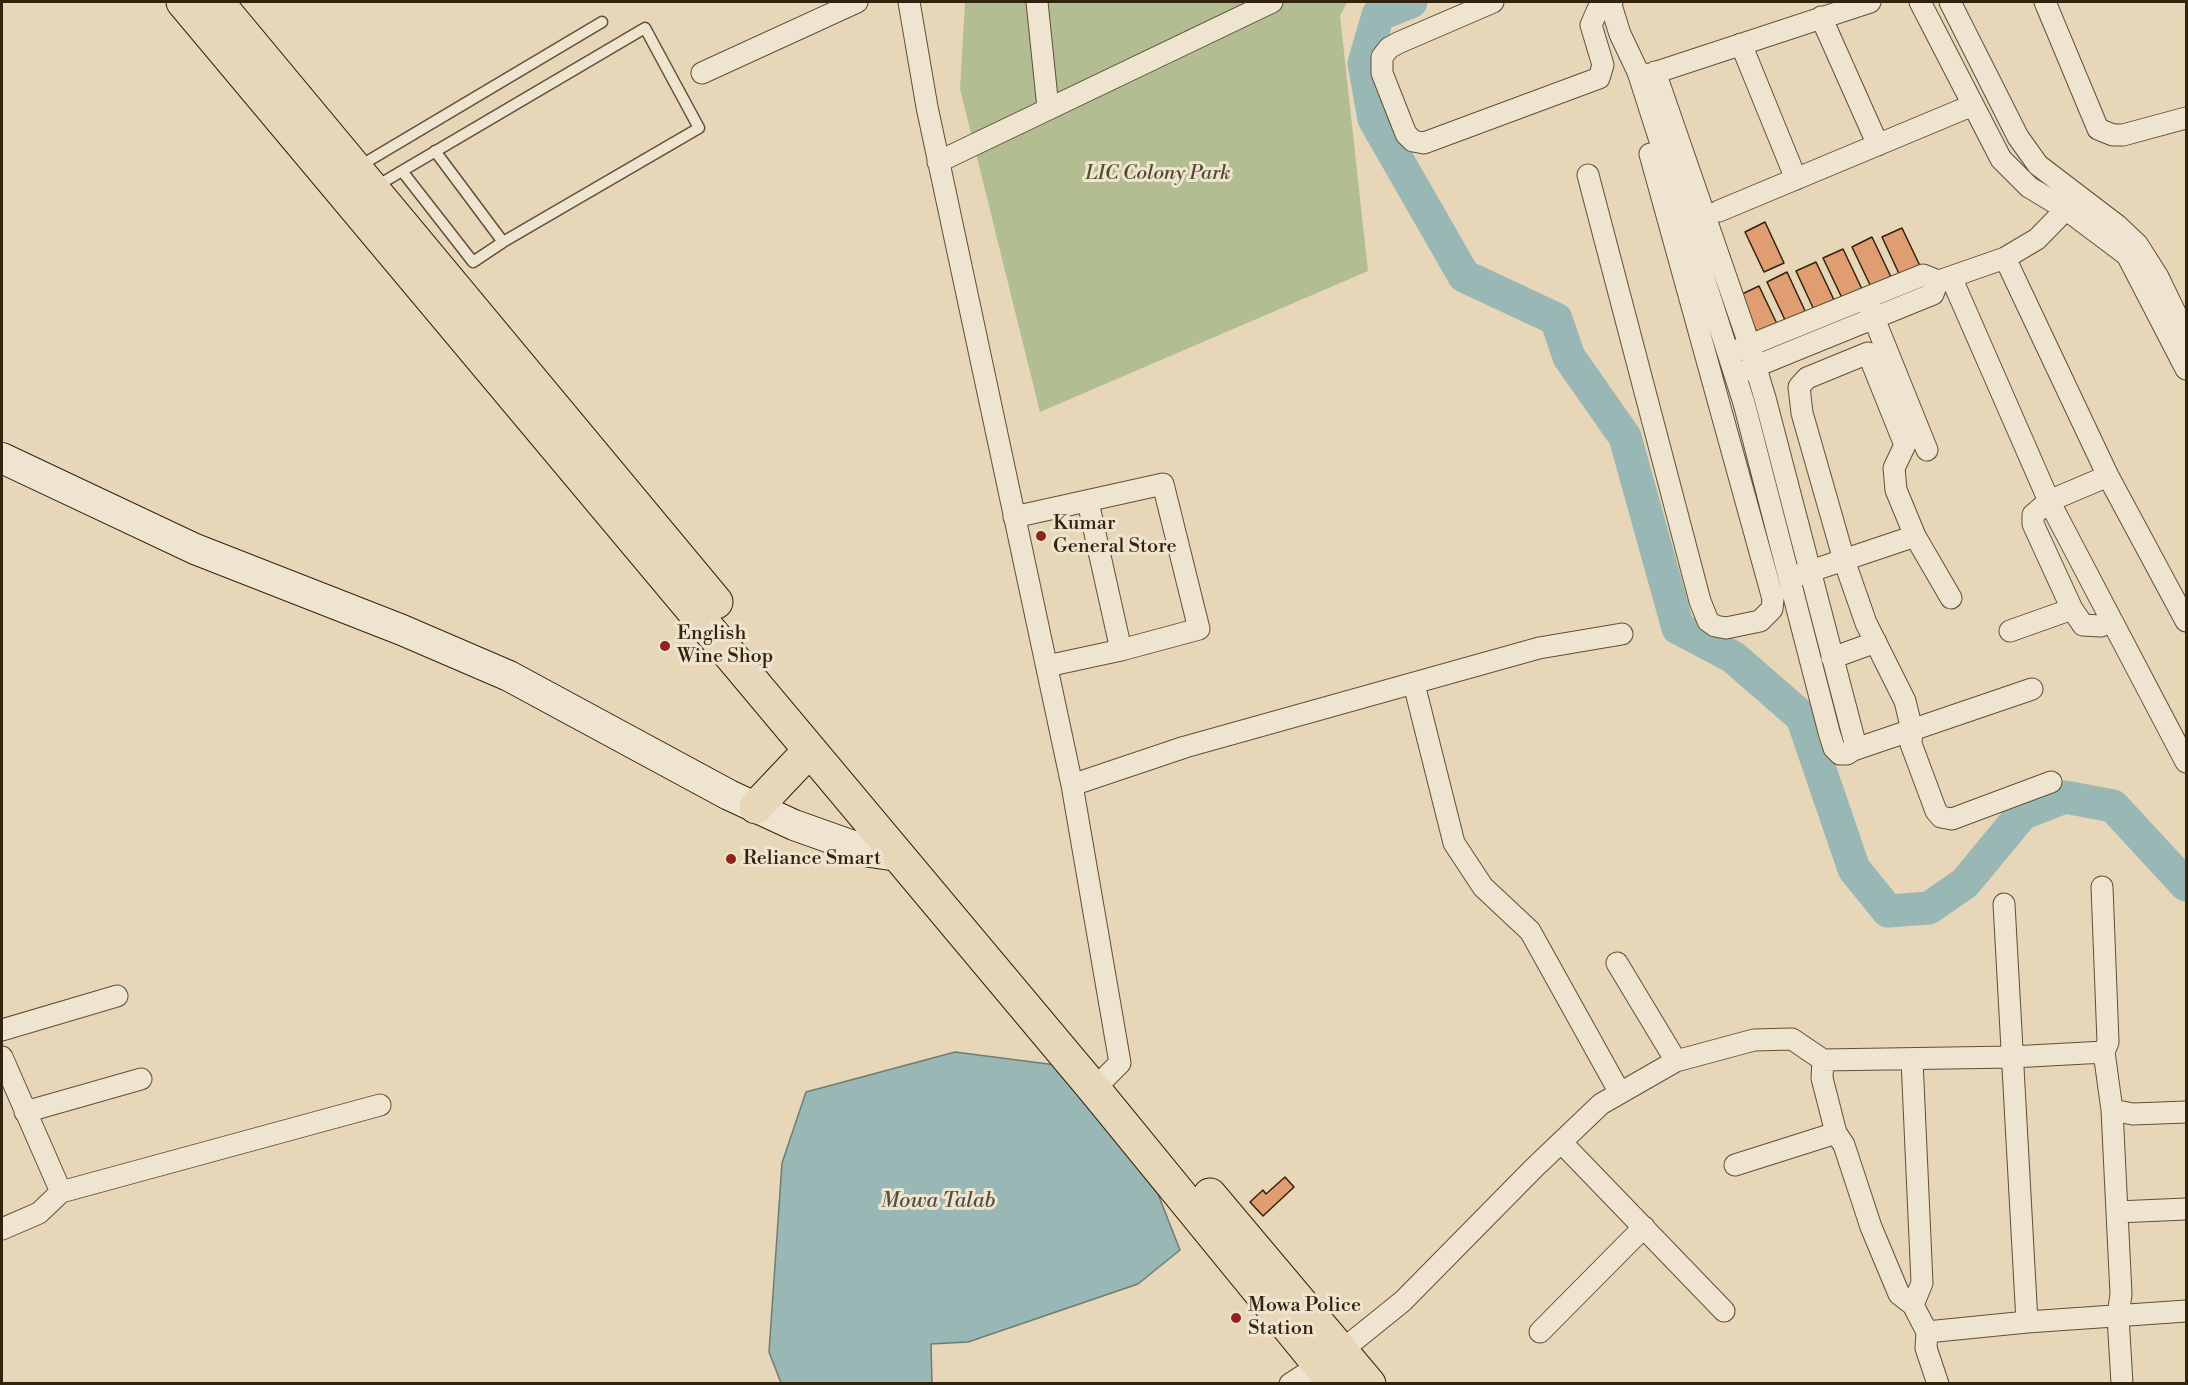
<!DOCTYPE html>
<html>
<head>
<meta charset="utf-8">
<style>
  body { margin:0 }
  #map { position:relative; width:2188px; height:1385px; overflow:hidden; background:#e7d6b7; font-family:"Libre Bodoni",serif }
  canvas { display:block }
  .frame { position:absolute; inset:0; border:3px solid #32230c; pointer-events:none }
</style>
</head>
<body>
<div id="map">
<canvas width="2188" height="1385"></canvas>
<div class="frame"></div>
</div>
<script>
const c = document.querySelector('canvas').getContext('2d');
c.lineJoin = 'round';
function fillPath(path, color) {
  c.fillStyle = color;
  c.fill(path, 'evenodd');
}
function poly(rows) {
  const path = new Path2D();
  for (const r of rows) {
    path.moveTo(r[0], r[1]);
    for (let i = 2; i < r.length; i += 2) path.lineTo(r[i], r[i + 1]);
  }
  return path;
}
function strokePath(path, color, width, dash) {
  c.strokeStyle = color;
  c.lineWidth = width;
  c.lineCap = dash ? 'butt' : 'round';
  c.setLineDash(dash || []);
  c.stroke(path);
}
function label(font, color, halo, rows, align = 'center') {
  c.font = font + ' "Libre Bodoni",serif';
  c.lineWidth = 6;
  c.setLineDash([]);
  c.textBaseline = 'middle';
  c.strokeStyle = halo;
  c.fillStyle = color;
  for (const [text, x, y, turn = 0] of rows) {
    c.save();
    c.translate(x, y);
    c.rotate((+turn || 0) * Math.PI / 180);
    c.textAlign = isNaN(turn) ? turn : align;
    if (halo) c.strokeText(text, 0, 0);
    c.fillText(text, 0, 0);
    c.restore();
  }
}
fillPath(poly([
  [965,2,1347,2,1340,16,1368,271,1040,412,960,89]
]), '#b2be91');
const water = poly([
  [955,1052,1056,1065,1158,1194,1180,1250,1138,1284,968,1342,931,1344,932,1383,781,1383,769,1352,782,1163,806,1092,955,1052]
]);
fillPath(water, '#98b7b5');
strokePath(water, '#6f7c71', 1.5);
strokePath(poly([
  [1411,2,1378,15,1364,63,1374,119,1464,276,1556,319,1569,357,1625,437,1678,628,1733,657,1802,717,1854,869,1888,911,1929,908,1965,883,2022,814,2065,797,2113,806,2186,885]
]), '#98b7b5', 33);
const building = poly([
  [1765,222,1784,263,1764,272,1745,232,1765,222],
  [1902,228,1921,268,1901,278,1882,237,1902,228],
  [1872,237,1891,277,1871,287,1852,247,1872,237],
  [1843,249,1862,289,1842,298,1823,258,1843,249],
  [1816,262,1835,302,1815,312,1796,271,1816,262],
  [1787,272,1806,313,1786,322,1767,282,1787,272],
  [1759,286,1778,326,1758,335,1740,295,1759,286],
  [1285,1177,1294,1187,1263,1216,1250,1202,1263,1190,1266,1194,1285,1177]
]);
fillPath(building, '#e09d71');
strokePath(building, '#32230c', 1.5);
const lane = poly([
  [358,167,602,22],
  [402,171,473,262,503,242],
  [375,187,402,171,645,28,699,128,503,242,435,151]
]);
const street = poly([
  [909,2,927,107,1072,785,1120,1063,1094,1089],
  [1037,2,1048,108],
  [1493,2,1398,43,1389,48,1382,57,1382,73,1406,134,1413,141,1424,143,1599,78,1603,65,1591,25,1598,9,1612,2],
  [1610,2,1620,34,1638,72,1648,75,1870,2],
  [1920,2,2001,159,2029,187,2067,210,2127,255,2186,369],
  [1950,2,2018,137,2038,165,2118,226,2137,244,2158,277,2186,335],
  [2045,2,2098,129,2113,135,2123,135,2186,118],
  [1821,17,1878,145],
  [1741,44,1796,179],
  [1638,72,1744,403,1829,732,1834,748,1840,754,1847,754,1853,750,1855,743,1765,398,1745,332,1655,72],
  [702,73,857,2],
  [938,162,1272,2],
  [1588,175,1700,601,1708,621,1715,626,1726,628,1760,621,1772,609,1773,599,1650,154],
  [1719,211,1973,105],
  [2005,258,2108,476,2186,621],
  [1951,277,2049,501,2186,762],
  [1939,281,2005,258,2037,239,2074,201],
  [1869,306,1927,450],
  [1738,350,1923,275,1938,281,1933,294,1744,371],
  [2108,476,2049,501,2033,515,2033,524,2072,609,2083,625,2101,626,2112,621],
  [1088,502,1121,650],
  [1014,517,1163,484,1199,629,1121,650,1047,666],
  [1796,576,1915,536],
  [1951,598,1915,536,1896,490,1894,468,1905,445,1868,353,1807,378,1799,387,1802,413,1844,560,1866,623,1905,701,1912,730,1911,744,1936,811,1941,817,1952,819,2051,782],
  [2010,631,2072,609],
  [1832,658,1876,642],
  [1414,684,1454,843,1483,887,1530,931,1620,1093],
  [1853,750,2032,689],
  [1072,785,1185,747,1539,648,1622,634],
  [2102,887,2108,1042,2104,1052,2112,1110,2121,1294,2118,1316,2122,1384],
  [2004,904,2027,1322],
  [1617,963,1676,1061],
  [2,1030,117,996],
  [2,1057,61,1192],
  [1823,1060,1822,1078,1836,1133,1844,1145,1871,1227,1899,1294,1913,1305,1927,1332,1926,1348,1938,1384],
  [1912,1060,1922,1283,1913,1305],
  [2112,1110,2133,1114,2186,1112],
  [25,1112,141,1079],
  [1561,1142,1724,1311],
  [1735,1165,1836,1133],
  [2117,1212,2186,1209],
  [2,1229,39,1213,61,1192,380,1105],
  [1540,1332,1644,1227],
  [1927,1332,2027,1322,2186,1311],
  [1290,1384,1341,1351,1403,1301,1534,1168,1601,1104,1676,1061,1754,1040,1792,1039,1823,1060,2012,1057,2104,1052]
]);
const secondary = poly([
  [2,458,195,549,402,630,509,676,729,795,794,825,870,852,898,856]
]);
const highway = poly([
  [183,2,1094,1089,1335,1384],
  [217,2,716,602],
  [756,807,810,750],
  [1210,1195,1369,1384]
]);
strokePath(lane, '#5f5037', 13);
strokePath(street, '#5f5037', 23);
strokePath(secondary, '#32230c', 32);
strokePath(highway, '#32230c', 35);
strokePath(lane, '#efe4d0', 10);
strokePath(street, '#efe4d0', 21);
strokePath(secondary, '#efe4d0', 30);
strokePath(highway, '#e7d6b7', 33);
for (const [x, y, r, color] of [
  [1041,536,6,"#8f2418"],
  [665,646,6,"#8f2418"],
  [731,859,6,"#8f2418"],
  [1236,1318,6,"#8f2418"]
]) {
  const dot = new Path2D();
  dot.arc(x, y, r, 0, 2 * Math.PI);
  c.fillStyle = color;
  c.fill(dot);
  strokePath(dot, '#efe4d0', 2);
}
label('italic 20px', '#524a2d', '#efe4d0', [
  ["LIC Colony Park",1158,174]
]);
label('20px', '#32230c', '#efe4d0', [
  ["Kumar",1053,524],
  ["General Store",1053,547],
  ["English",677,634],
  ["Wine Shop",677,657],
  ["Reliance Smart",743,859],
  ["Mowa Police",1248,1306],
  ["Station",1248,1329]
], 'left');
label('italic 21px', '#514f3f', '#efe4d0', [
  ["Mowa Talab",938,1202]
]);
</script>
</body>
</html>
